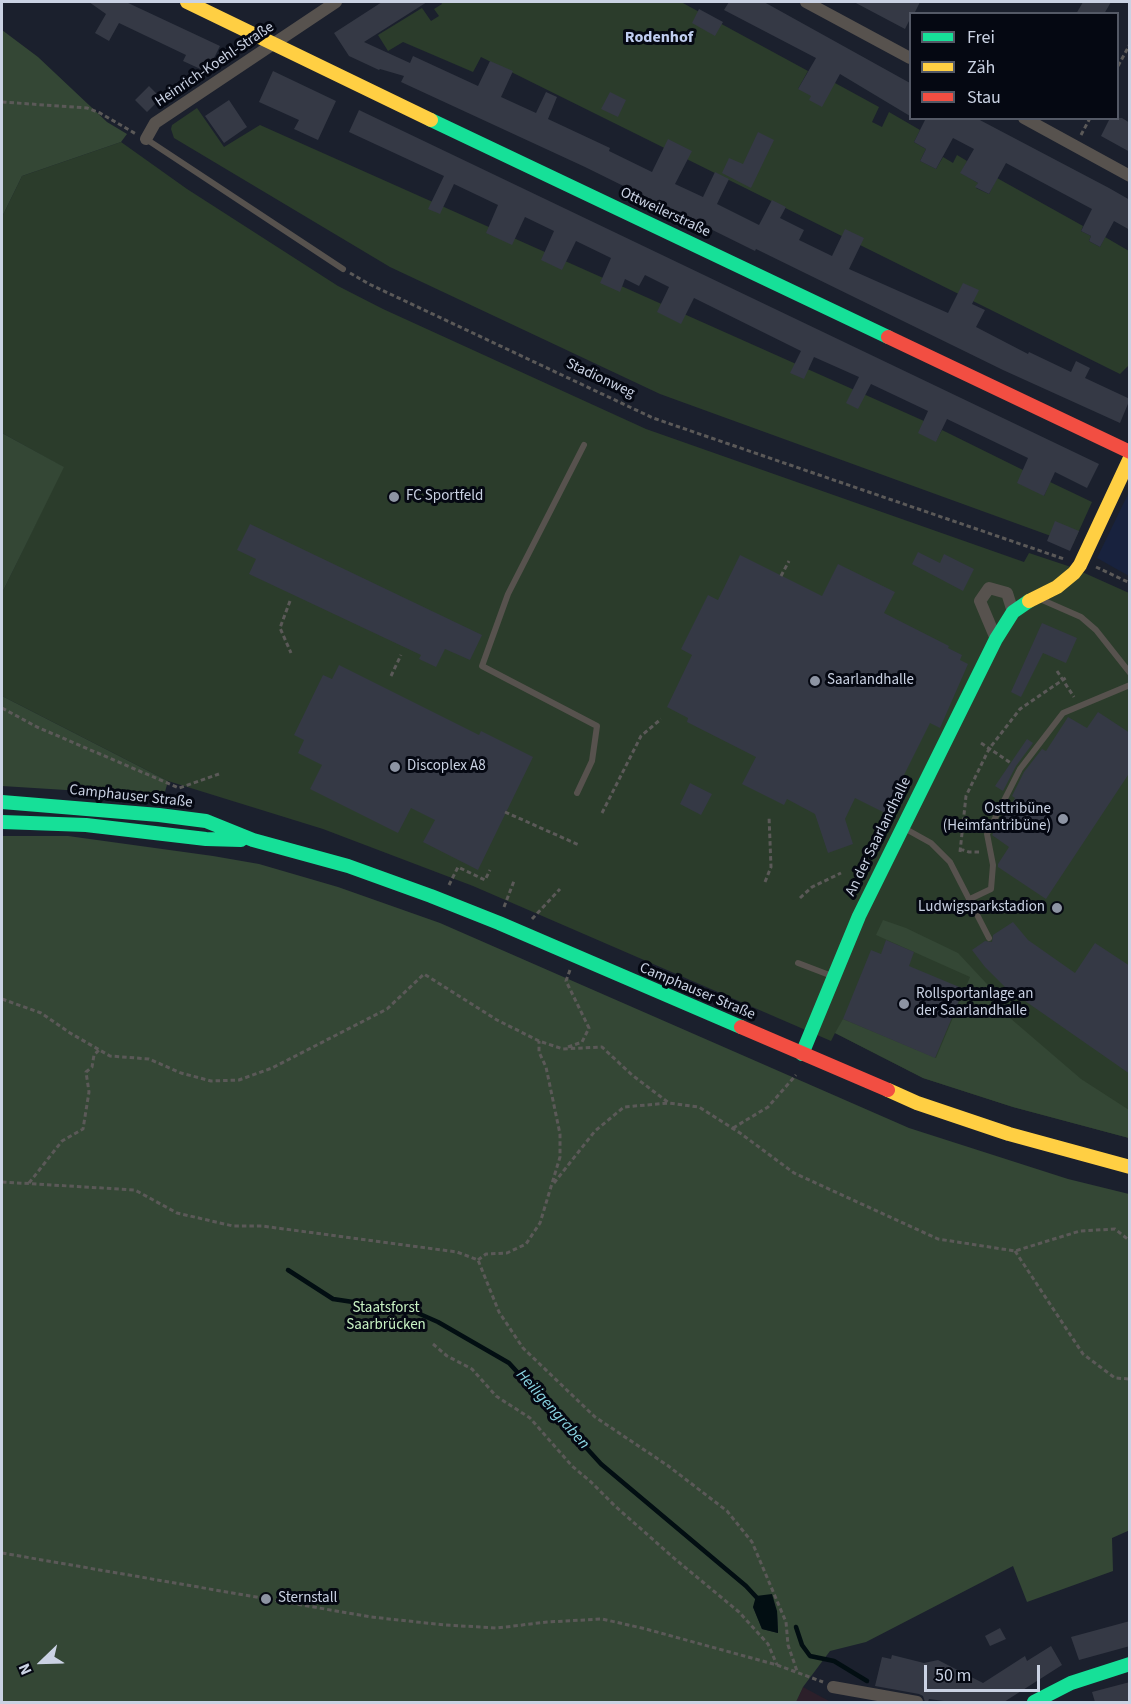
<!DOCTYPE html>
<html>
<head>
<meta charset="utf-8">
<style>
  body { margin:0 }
  #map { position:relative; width:1131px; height:1704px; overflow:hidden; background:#1b202d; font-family:"Source Sans 3",sans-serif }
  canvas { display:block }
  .frame { position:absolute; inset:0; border:3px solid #cad2e3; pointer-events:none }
  .legend { position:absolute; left:909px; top:12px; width:210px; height:108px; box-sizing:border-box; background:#050812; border:2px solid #545966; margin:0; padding:8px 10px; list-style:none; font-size:18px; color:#cad2e3 }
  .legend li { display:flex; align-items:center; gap:12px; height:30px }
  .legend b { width:30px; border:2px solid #545966 }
  .north { position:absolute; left:12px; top:1632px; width:60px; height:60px; -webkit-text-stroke:4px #050812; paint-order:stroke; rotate:247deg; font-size:16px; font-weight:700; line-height:24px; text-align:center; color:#cad2e3 }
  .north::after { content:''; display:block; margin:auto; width:21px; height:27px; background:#cad2e3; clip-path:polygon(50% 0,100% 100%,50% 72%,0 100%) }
  .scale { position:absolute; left:924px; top:1665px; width:116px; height:27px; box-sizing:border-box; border:3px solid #cad2e3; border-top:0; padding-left:8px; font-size:18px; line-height:21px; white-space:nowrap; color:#cad2e3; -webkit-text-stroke:4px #050812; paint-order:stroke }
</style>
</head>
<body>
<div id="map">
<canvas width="1131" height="1704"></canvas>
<div class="frame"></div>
<ul class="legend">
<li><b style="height:8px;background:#16e098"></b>Frei</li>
<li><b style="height:8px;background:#ffcf43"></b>Zäh</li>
<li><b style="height:8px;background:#f24e42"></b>Stau</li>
</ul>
<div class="north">N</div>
<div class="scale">50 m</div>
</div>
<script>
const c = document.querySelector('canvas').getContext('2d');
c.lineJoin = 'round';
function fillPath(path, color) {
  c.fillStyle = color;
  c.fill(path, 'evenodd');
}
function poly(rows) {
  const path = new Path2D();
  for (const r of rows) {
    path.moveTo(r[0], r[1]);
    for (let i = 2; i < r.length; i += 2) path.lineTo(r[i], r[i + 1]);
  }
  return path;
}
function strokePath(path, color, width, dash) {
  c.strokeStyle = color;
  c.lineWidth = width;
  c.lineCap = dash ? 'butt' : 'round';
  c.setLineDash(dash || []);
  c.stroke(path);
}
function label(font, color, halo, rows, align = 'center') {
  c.font = font + ' "Source Sans 3",sans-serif';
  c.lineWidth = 6;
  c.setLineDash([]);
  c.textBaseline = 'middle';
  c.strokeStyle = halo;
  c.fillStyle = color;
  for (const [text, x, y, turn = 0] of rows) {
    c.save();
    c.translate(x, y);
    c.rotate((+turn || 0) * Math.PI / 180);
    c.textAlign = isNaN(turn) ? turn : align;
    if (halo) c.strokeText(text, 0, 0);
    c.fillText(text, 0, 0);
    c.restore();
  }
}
fillPath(poly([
  [803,1687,829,1701,830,1702,796,1702]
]), '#2c1f2a');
fillPath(poly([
  [1129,492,1129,576,1097,558]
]), '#18223e');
fillPath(poly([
  [441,2,681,2,808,71,798,89,835,83,879,107,872,122,882,127,889,112,920,130,914,142,926,149,920,161,936,169,943,157,953,163,957,155,967,161,961,173,978,183,976,188,989,194,997,178,1083,226,1081,231,1091,236,1089,241,1100,247,1105,237,1129,251,1129,365,1120,374,481,57,473,72,403,42,388,51,378,35,422,8,431,21,439,16,434,9,442,4],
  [197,108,224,147,260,125,924,421,936,441,942,430,1023,470,1044,496,1050,482,1092,502,1073,544,660,394,390,267,174,138,171,129,172,125],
  [121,142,187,189,338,286,383,309,646,429,1024,562,1029,553,1071,567,1129,593,1129,1138,1013,1107,923,1078,835,1033,831,1041,473,886,323,829,168,781,2,696,2,593,63,467,2,433,2,217,22,176]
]), '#2b3c2b');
fillPath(poly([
  [2,30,38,57,107,122,127,134,121,142,22,176,2,217],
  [2,433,64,467,2,593],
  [2,696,168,781,163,799,114,793,2,786],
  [2,836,68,836,213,856,259,864,338,887,440,923,909,1128,1068,1179,1129,1194,1130,1530,1112,1538,1113,1571,1027,1602,1013,1566,866,1642,830,1651,803,1687,796,1702,2,1702],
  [753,1607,777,1611,778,1633,762,1629],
  [883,920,906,928,958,953,1000,998,1003,1012,1081,1079,1129,1110,1129,1138,1013,1107,923,1078,835,1033,843,1019,936,1058,970,977,876,935]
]), '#344735');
fillPath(poly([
  [772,1594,777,1611,778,1633,762,1629,753,1607,756,1596]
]), '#020e12');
strokePath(poly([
  [288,1270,333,1299,413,1311,438,1322,509,1363,601,1464,746,1586,759,1600],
  [796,1627,802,1645,810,1656,834,1661,867,1681]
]), '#020e12', 4.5);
fillPath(poly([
  [89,2,126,2,220,46,207,72,183,61,186,55,119,23,109,41,95,33,106,14],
  [382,2,427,2,364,42,410,63,413,56,478,86,490,61,513,71,501,97,536,113,546,92,557,97,548,119,610,148,609,151,652,172,668,139,692,151,675,184,703,197,715,172,729,179,717,204,759,225,772,200,786,207,780,218,804,230,799,240,832,256,845,229,864,238,849,269,948,313,963,283,979,290,972,304,985,310,976,327,1028,354,1029,352,1071,372,1076,361,1090,368,1085,378,1130,399,1120,423,1003,370,756,249,755,251,585,167,401,82,404,76,380,69,379,70,349,56,334,33],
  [729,2,764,2,910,83,910,116,840,74,822,107,809,100,811,96,798,89,816,58,724,10],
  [854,2,920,2,914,14,910,14,910,19,905,29],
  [1083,2,1111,2,1104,14,1076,14],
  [699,9,723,22,715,36,692,23],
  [273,71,336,101,318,140,294,129,299,120,259,102],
  [149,86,161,98,147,112,135,100],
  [610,92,626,100,618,117,601,109],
  [229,100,247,127,224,143,205,116],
  [359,110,1099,464,1087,488,1055,472,1044,496,1017,483,1028,458,947,419,936,442,918,433,928,411,871,384,858,409,846,403,859,377,814,357,804,379,790,373,801,351,694,298,681,324,657,312,669,287,645,275,639,286,625,279,620,292,600,283,611,258,576,241,562,270,541,260,554,231,525,217,512,245,486,233,498,205,454,184,440,214,428,209,444,176,349,132],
  [926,118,976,118,1109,188,1130,200,1130,230,1114,221,1100,247,1089,241,1091,236,1081,231,1092,209,1006,163,989,194,975,187,978,183,960,173,974,149,953,138,936,169,920,161,926,149,914,142],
  [1110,118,1122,118,1130,123,1130,152,1101,136],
  [758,132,774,140,751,188,722,173,729,158,743,164],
  [1055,521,1079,531,1070,551,1047,541],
  [250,524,482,635,470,660,445,649,436,667,419,659,421,655,249,574,256,559,237,550],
  [918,552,940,563,944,554,974,569,963,591,912,564],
  [740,555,822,596,838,564,895,592,884,613,949,646,948,648,962,655,960,660,968,664,940,728,930,723,885,813,855,798,845,819,853,844,828,853,815,814,787,799,784,805,742,784,756,757,687,722,688,718,667,707,692,655,681,649,708,595,718,600],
  [1042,623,1077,638,1066,663,1043,653,1021,697,1011,692],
  [339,665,479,735,481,731,533,757,478,870,423,842,435,820,411,808,398,833,310,789,322,765,298,753,304,740,294,735,323,675,332,679],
  [1098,712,1130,733,1130,772,1046,899,998,867,998,864,1009,847,992,835,1015,798,1012,796,1024,772,1042,749,1046,751,1068,717,1087,728],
  [1027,739,1033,743,1016,766,1003,791,995,786],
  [690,783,712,794,701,815,680,804],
  [1013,922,1028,940,1075,973,1095,943,1130,966,1130,1074,1005,987,985,967,972,950,985,941,992,942,993,935],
  [886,940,914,952,909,966,964,989,935,1058,843,1019,871,950,881,954],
  [1130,1621,1130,1646,1079,1660,1071,1637],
  [1000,1628,1006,1639,990,1646,985,1636],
  [1051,1646,1062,1665,1004,1702,951,1702,929,1699,928,1702,925,1702,923,1696,919,1694,875,1686,882,1657,891,1659,892,1655,924,1663,938,1660,983,1683,1025,1656,1027,1661],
  [1130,1682,1130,1702,1095,1702,1092,1692]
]), '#353945');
strokePath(poly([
  [1118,66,1130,44],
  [2,102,87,108,100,113,136,134],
  [1081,135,1090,118],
  [350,273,369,284,653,418,1064,559],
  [1096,567,1130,583],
  [781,576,789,561],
  [290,601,280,628,291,653],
  [1057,671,1074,697],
  [391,676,401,655],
  [2,708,37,727,179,788,219,774],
  [981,743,1011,763],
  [505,812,579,845],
  [602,813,641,736,661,719],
  [960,849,969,852,982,852],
  [960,852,966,796,989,749,1020,709,1067,677],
  [765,882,771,867,769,816],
  [449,885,458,867,485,880,490,870],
  [800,898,812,887,841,873],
  [504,907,514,881],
  [532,919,560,889],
  [2,999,41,1013,70,1033,110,1056,149,1059,181,1073,211,1081,239,1080,272,1068,387,1009,424,974,497,1020,539,1041,563,1049,602,1047,632,1075,669,1103,699,1107,740,1133,794,1173,938,1239,1015,1251,1080,1231,1115,1229,1130,1241],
  [568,1047,582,1042,589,1028,566,981,570,970],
  [733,1128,768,1107,796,1075],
  [2,1182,135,1190,177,1213,233,1226,262,1226,457,1252,478,1260,499,1312,523,1348,595,1417,667,1465,727,1511,752,1542,786,1622,788,1645,797,1671],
  [29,1183,62,1141,83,1129,89,1092,86,1072,92,1067,94,1055,99,1050],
  [554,1183,595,1131,624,1107,669,1103],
  [1015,1251,1083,1354,1115,1378,1130,1379],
  [478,1260,486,1254,507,1253,526,1244,540,1223,560,1157,560,1134,546,1067,539,1052,539,1041],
  [433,1344,447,1356,472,1369,496,1396,530,1418,572,1466,591,1482,615,1506,675,1559,739,1612,768,1644,777,1665],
  [2,1553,371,1617,445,1625,497,1628,547,1622,602,1619,646,1629,777,1665,823,1682]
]), '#5b5958', 3, [4.5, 3]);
strokePath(poly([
  [146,139,343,269],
  [1040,599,1081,617,1096,630,1130,673],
  [577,793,592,761,597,726,482,666,508,594,584,445],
  [904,828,931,843,950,862,989,938],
  [970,899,991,889,993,865,987,834,1020,769,1063,713,1130,685],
  [798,963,832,976]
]), '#57524e', 6);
strokePath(poly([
  [806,2,910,58],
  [1024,118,1130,176],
  [146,139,155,123,336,2],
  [996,639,980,601,989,588,1007,593,1013,612],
  [833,1687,917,1702]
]), '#57524e', 12);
strokePath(poly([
  [431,120,888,337],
  [2,802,159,815,206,821,253,840,348,866,431,896,499,923,741,1027],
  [2,822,86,825,206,839,241,840],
  [802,1054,859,916,996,639,1013,612,1029,601],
  [1034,1702,1071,1683,1130,1664]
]), '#16e098', 14);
strokePath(poly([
  [187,2,431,120],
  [1029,601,1057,587,1074,573,1080,565,1130,458],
  [888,1090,917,1103,1009,1134,1130,1167]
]), '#ffcf43', 14);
strokePath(poly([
  [888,337,1130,452],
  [741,1027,888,1090]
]), '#f24e42', 14);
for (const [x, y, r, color] of [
  [394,497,6,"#8d94a3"],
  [815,681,6,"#8d94a3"],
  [395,767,6,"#8d94a3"],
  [1063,819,6,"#8d94a3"],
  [1057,908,6,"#8d94a3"],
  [904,1004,6,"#8d94a3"],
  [266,1599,6,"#8d94a3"]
]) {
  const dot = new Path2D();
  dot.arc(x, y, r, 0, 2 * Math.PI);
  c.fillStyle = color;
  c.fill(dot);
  strokePath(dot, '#050812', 2);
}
label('15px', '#cad2e3', '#050812', [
  ["Heinrich-Koehl-Straße",215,65,-34],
  ["Ottweilerstraße",665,213,25],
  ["Stadionweg",600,379,25],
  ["Camphauser Straße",131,797,6],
  ["An der Saarlandhalle",879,837,-64],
  ["Camphauser Straße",697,992,23]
]);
label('15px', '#cad2e3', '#050812', [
  ["FC Sportfeld",406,497],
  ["Saarlandhalle",827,681],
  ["Discoplex A8",407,767],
  ["Osttribüne",1051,810,"right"],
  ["(Heimfantribüne)",1051,827,"right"],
  ["Ludwigsparkstadion",1045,908,"right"],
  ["Rollsportanlage an",916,995],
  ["der Saarlandhalle",916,1012],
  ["Sternstall",278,1599]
], 'left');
label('15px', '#c8f2c3', '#050812', [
  ["Staatsforst",386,1309],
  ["Saarbrücken",386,1326]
]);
label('bold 16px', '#c0cef0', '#050812', [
  ["Rodenhof",659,38]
]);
label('italic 16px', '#8ad5e2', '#050812', [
  ["Heiligengraben",552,1410,48]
]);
</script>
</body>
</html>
